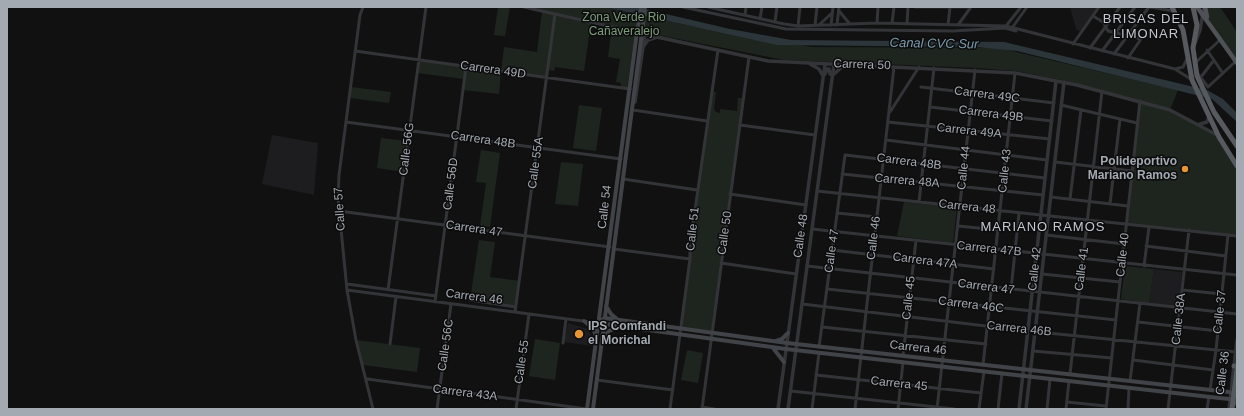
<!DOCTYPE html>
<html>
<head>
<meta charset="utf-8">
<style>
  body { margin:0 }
  #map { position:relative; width:1244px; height:416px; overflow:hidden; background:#111112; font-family:Arial,sans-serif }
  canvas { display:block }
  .frame { position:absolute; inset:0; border:8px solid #a3aab2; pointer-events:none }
</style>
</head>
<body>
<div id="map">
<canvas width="1244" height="416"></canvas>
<div class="frame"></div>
</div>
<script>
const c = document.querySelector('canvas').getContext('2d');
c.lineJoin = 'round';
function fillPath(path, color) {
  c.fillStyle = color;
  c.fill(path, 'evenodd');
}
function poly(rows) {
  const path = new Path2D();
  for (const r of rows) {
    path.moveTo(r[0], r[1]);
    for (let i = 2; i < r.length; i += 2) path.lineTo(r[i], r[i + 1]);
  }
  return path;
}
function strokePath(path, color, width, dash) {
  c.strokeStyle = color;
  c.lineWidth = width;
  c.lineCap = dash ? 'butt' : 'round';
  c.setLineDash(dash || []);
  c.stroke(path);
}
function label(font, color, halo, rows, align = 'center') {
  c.font = font + ' Arial,sans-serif';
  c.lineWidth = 3;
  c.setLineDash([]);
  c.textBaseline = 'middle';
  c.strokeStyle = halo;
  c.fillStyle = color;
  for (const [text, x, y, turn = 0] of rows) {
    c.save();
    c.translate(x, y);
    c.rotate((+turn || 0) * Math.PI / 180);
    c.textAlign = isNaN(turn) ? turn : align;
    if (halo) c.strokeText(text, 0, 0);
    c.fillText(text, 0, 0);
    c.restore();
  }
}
fillPath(poly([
  [1070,7,1099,7,1081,33,1076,29],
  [272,135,318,143,314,195,262,184],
  [1154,269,1182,272,1179,307,1149,303],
  [568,323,588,329,592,336,592,346,564,342]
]), '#1d1d1f');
fillPath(poly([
  [498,7,510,7,505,36,494,35],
  [524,7,605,7,691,26,812,47,999,48,1178,90,1170,110,1216,134,1237,166,1237,236,1126,225,1139,101,1066,81,1016,71,976,68,784,60,648,33,635,32,627,89,621,88,621,83,616,82,620,59,608,57,612,27,591,22,584,71,555,67,554,71,548,70,547,78,501,71,499,94,463,90,464,79,417,73,418,60,501,71,504,47,537,52,542,11],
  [1204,7,1220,7,1237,32,1237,60,1208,21],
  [351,87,391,92,389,103,350,98],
  [712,92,716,92,714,109,716,112,720,113,720,109,737,111,738,98,743,98,712,331,681,327,690,245],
  [579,105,602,108,596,151,573,148],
  [381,138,408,141,404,172,377,168],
  [481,150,500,153,490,227,480,226,486,183,476,182],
  [561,162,583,164,578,206,555,204],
  [904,202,957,207,953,243,897,236],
  [479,240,495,242,490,277,520,281,516,307,470,300],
  [1125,266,1154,269,1149,303,1121,299],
  [535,339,560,343,555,380,529,376],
  [356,340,420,348,417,372,363,365],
  [687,350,703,353,698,383,681,380]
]), '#1e251e');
fillPath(poly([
  [605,7,636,7,730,29,791,40,1004,42,1207,90,1223,99,1237,113,1237,122,1212,99,1017,51,976,47,777,45]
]), '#2b353a');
strokePath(poly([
  [363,7,360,15,339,175,338,198,347,290,356,340,373,409],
  [524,7,657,37],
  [683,7,786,29,953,31,1005,28,1016,31],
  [708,7,784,24,798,26,877,23,1006,26,1175,69,1192,80],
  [915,7,970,7],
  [1150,7,1174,11],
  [839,11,849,23],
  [745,15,746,7],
  [1093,16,1103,22,1108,31,1141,39,1128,58],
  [760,19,762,7],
  [775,22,777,7],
  [877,23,878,7],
  [892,23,894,7],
  [820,24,832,13],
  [907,24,908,7],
  [815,25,817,7],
  [831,25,833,7],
  [837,25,839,7],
  [948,25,950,7],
  [958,25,971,7],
  [798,26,800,7],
  [1006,26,1021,7],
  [1012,28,1027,7],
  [1073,44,1099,7],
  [643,47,645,35],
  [1090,48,1120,7],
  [1207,50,1222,72],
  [355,51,630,89],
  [1102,51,1135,7],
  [1114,54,1149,7],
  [1195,63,1221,39],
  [1175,69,1183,67,1187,59],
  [1198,74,1208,87,1236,61],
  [1201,77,1214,60],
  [921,87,1054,103],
  [1061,105,1137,123],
  [930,107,1052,121],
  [633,110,707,121],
  [890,112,919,67],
  [346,122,621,159],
  [888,122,1050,139],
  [740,125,815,135],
  [886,140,1047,160],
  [1055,162,1132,171],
  [842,174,1043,195],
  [623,179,697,190],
  [817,191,1237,236],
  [730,194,806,205],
  [1051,197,1128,206],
  [1070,199,1081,110],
  [919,202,934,68],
  [1110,204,1120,119],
  [339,211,610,247],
  [837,213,877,217],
  [958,226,998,230],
  [812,229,1237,275],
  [1046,235,1124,244],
  [1146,246,1226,256],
  [614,249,690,259],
  [832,250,994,269],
  [721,263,796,274],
  [807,266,1237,314],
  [1144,266,1149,227],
  [1042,274,1120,282],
  [347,284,436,296],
  [827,289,1116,320],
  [347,290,598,323],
  [388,290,426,7],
  [1011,290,1019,213],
  [1182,290,1222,294],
  [470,300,516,307],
  [435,302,466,67],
  [802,304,1028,331,1236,352],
  [515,312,555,14],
  [1138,322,1218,331],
  [822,327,986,344],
  [563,343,566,319],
  [390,344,396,297],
  [819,347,845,155,1045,178],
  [1033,351,1112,358],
  [903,356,916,240],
  [1133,360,1213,370],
  [983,365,1015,73],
  [1070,374,1102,91],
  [816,375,981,393],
  [367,379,587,409],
  [597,380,673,390],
  [1130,381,1140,303],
  [1210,390,1216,350,1228,235],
  [791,391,954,409],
  [1067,402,1106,406],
  [702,407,714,409],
  [437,409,451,304],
  [516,409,529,314],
  [670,409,690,259,690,245,718,50],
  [702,409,749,57],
  [812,409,819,353],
  [855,409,894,67],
  [898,409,903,362],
  [937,409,975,70],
  [979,409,984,371],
  [998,409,1002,373],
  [1047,409,1050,379],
  [1066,409,1069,381],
  [1106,409,1140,101],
  [1128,409,1129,388],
  [1168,409,1189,230],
  [1207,409,1209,397]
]), '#323437', 3);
strokePath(poly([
  [1195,43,1200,30,1204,7],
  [810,64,819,69,823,76],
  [825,74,827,69,829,69,830,74],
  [833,75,843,66],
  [635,102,643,47,648,40,657,37,768,61,1015,73,1077,85,1170,110,1217,135],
  [1200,124,1207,122,1209,116],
  [778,409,825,64],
  [788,409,834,64],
  [1019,409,1056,81],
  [1026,409,1064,82],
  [1229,409,1237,340]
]), '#323437', 3.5);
strokePath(poly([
  [606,306,611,314,617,319],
  [584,321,593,328,596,336],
  [598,323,605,318,787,343,1229,392,1237,396],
  [598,323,786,349,1219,398,1230,399,1237,404],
  [603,338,609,331,618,327],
  [776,341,782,339,788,333],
  [773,348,784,362],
  [587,409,636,39],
  [593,409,641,40]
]), '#404347', 4);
strokePath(poly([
  [1197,7,1237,63],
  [1205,7,1207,17]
]), '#4e5156', 4.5);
strokePath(poly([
  [1172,7,1183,30,1192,80,1219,137,1237,166],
  [1193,7,1197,25,1193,48,1197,76,1214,112,1237,146],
  [1234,366,1237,366],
  [1232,409,1237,370]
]), '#565a5f', 5);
strokePath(poly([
  [636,39,641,7],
  [641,40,645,7]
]), '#404347', 4);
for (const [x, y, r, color] of [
  [1185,169,4,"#e89634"],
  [579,334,5,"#e89634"]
]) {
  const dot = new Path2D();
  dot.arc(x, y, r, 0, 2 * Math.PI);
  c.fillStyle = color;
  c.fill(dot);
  strokePath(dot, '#0c0c0d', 1.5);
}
label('12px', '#7d9d7b', '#0c0c0d', [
  ["Zona Verde Rio",624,18],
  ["Cañaveralejo",624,32]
]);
label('12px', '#a3aab2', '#0c0c0d', [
  ["Carrera 50",862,65,2],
  ["Carrera 49D",493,70,8],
  ["Carrera 49C",987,95,7],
  ["Carrera 49B",991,114,7],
  ["Carrera 49A",969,131,6],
  ["Carrera 48B",483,140,8],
  ["Calle 56G",407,149,-83],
  ["Carrera 48B",909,162,7],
  ["Calle 55A",536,163,-82],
  ["Calle 44",964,168,-84],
  ["Calle 43",1005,171,-84],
  ["Carrera 48A",907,181,5],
  ["Calle 56D",451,184,-83],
  ["Calle 54",605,207,-83],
  ["Carrera 48",967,207,6],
  ["Calle 57",340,209,-94],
  ["Carrera 47",474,229,8],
  ["Calle 51",693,229,-84],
  ["Calle 50",725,233,-82],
  ["Calle 48",801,236,-82],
  ["Calle 46",874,238,-83],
  ["Carrera 47B",989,249,6],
  ["Calle 47",832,251,-82],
  ["Calle 40",1123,255,-84],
  ["Carrera 47A",925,261,7],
  ["Calle 42",1035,269,-84],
  ["Calle 41",1082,269,-83],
  ["Carrera 47",986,287,7],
  ["Carrera 46",474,297,7],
  ["Calle 45",909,298,-84],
  ["Carrera 46C",971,305,7],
  ["Calle 37",1220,312,-84],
  ["Calle 38A",1179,319,-84],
  ["Carrera 46B",1019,329,6],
  ["Calle 56C",446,345,-82],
  ["Carrera 46",918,348,6],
  ["Calle 55",522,362,-82],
  ["Calle 36",1223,373,-83],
  ["Carrera 45",899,384,6],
  ["Carrera 43A",465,393,7]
]);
label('bold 12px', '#a3aab2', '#0c0c0d', [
  ["Polideportivo",1177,162],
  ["Mariano Ramos",1177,176],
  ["IPS Comfandi",588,327,"left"],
  ["el Morichal",588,341,"left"]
], 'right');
c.letterSpacing = '1px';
label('13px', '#c4c8cf', '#0c0c0d', [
  ["BRISAS DEL",1146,19],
  ["LIMONAR",1146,34],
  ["MARIANO RAMOS",1043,227]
]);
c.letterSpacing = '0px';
label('italic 13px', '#7b9bac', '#0c0c0d', [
  ["Canal CVC Sur",934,44,1]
]);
</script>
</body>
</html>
